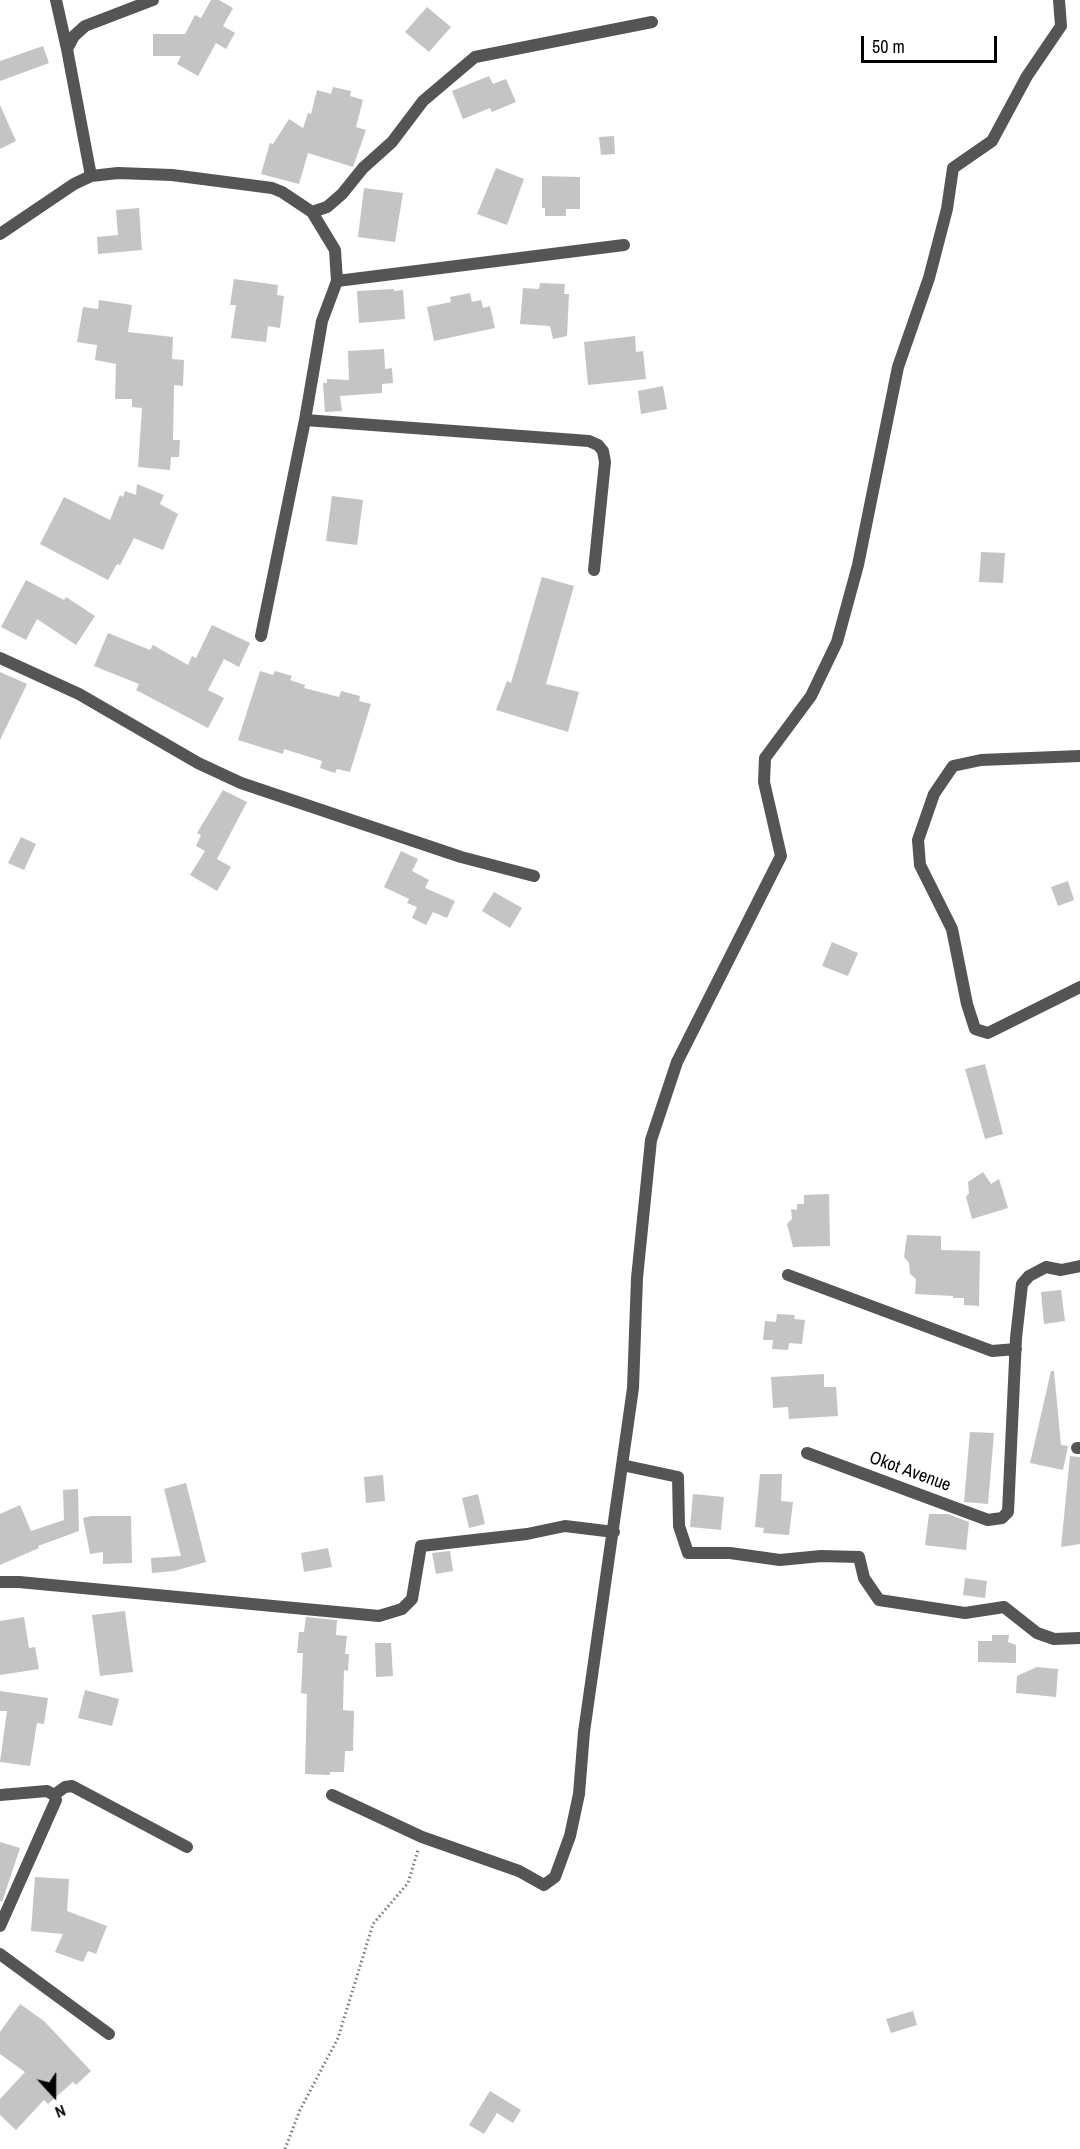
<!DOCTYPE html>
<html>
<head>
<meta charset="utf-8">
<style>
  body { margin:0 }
  #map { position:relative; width:1080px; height:2149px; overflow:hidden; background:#fff; font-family:"Archivo Narrow",sans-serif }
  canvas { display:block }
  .north { position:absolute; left:24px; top:2065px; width:60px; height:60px; -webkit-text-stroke:4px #fff; paint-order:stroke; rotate:159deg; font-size:16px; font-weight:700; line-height:24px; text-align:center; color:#000 }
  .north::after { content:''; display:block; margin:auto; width:21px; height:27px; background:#000; clip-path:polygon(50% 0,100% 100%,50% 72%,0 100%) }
  .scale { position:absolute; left:861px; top:36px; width:136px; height:27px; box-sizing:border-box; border:3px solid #000; border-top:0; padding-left:8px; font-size:18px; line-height:21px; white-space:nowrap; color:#000; -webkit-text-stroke:4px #fff; paint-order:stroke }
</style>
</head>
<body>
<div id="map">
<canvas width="1080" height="2149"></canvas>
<div class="north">N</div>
<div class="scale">50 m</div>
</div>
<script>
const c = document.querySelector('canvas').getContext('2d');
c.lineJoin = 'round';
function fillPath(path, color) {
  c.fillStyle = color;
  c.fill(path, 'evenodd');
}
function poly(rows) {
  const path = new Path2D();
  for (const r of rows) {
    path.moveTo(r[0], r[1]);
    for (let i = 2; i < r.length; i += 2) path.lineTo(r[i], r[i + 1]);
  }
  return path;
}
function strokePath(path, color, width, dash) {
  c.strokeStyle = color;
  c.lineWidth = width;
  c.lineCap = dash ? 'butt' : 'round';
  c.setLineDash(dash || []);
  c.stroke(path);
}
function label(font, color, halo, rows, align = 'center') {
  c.font = font + ' "Archivo Narrow",sans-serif';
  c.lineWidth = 4.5;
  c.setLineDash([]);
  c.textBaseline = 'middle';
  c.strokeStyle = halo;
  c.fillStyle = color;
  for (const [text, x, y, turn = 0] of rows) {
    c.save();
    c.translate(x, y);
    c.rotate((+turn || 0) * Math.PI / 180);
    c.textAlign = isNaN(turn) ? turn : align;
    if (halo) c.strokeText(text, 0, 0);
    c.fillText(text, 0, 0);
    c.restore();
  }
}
fillPath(poly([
  [211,0,219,0,233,8,223,26,235,33,226,49,216,43,198,76,177,64,181,56,153,56,153,34,185,34,195,15,201,18],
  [427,7,451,27,429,52,405,32],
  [43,46,49,63,0,81,0,61],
  [489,76,493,84,506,79,516,102,492,112,490,108,463,119,452,91],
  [333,87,351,91,350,96,363,100,356,127,366,130,353,167,308,153,299,184,261,174,270,143,273,144,289,119,303,128,308,113,311,114,317,90,331,94],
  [0,105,16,141,0,149],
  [614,136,615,154,601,155,599,137],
  [496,168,524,179,507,225,477,214],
  [542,176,580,177,580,209,566,209,566,216,545,216,545,208,542,208],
  [364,188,403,193,395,242,358,237],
  [139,208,142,250,98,254,97,237,118,235,116,210],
  [234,279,278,285,277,295,284,296,280,328,268,326,266,342,231,338,236,305,230,305],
  [540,283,565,284,564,294,569,294,567,336,553,339,550,326,520,324,523,288,539,289],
  [394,289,394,291,403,290,405,319,359,323,357,291],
  [470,293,472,302,481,300,483,308,490,306,495,328,434,341,427,307,451,302,450,297],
  [99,300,132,305,128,332,173,337,172,359,184,360,183,386,174,385,173,440,180,440,179,457,171,457,170,470,138,467,142,408,132,407,132,399,115,399,116,364,95,360,97,345,77,342,83,307,98,309],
  [635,336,636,352,643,351,646,379,588,385,584,342],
  [384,349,385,369,392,368,393,383,382,384,382,393,340,396,342,411,325,412,323,383,327,383,327,379,349,380,348,351],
  [663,386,667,409,641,414,638,391],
  [137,484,164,495,160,504,178,514,163,550,134,538,120,565,117,564,108,580,40,544,64,497,110,520,120,495,123,497,125,491,136,495],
  [332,496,363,500,357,545,326,541],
  [981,552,1005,553,1003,583,979,582],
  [542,577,574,586,546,684,579,692,568,732,496,710,507,681,511,683],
  [26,580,64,600,66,597,95,616,76,645,37,619,26,640,1,627],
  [212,625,250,643,239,667,224,659,208,690,224,698,208,728,136,690,139,684,94,666,108,633,150,650,153,645,188,665,192,656,196,658],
  [260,671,273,675,275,671,292,676,290,680,305,685,304,688,339,697,341,691,360,696,359,701,371,704,350,772,337,769,335,773,320,768,322,761,284,749,283,754,238,740],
  [0,672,27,684,0,740],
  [223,790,247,802,217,859,231,867,217,891,190,875,205,851,196,846,201,835,197,833],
  [21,837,36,844,24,870,8,863],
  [401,851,418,859,412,871,429,880,425,888,455,901,447,918,433,912,426,925,412,918,417,907,407,903,409,899,384,887],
  [1068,881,1074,900,1058,906,1051,887],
  [494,892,522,908,510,928,482,911],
  [832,942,858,953,848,976,822,966],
  [985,1064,1003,1134,985,1139,965,1069],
  [983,1172,991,1184,999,1179,1008,1208,972,1219,966,1197,969,1193,968,1182],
  [829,1194,830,1246,793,1247,787,1224,792,1219,791,1209,797,1210,797,1204,804,1204,804,1195],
  [907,1235,941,1236,941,1250,980,1251,979,1306,964,1305,964,1298,953,1298,953,1296,915,1294,916,1279,910,1274,909,1263,904,1257],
  [1061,1290,1065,1321,1044,1324,1041,1292],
  [777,1314,795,1315,794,1319,805,1320,802,1344,789,1343,788,1350,772,1349,773,1340,763,1340,765,1321,776,1322],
  [1051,1371,1054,1371,1061,1445,1068,1446,1063,1470,1030,1463],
  [824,1374,824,1387,836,1387,838,1416,789,1419,788,1407,773,1408,771,1377],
  [970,1432,994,1433,988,1504,964,1502],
  [1070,1456,1080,1457,1080,1544,1061,1547],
  [760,1474,782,1474,781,1501,793,1502,789,1535,763,1533,764,1528,755,1527],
  [383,1475,385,1501,366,1503,364,1477],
  [186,1483,206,1562,174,1571,152,1573,151,1558,181,1556,164,1489],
  [78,1489,79,1531,38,1546,39,1548,0,1565,0,1514,20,1505,31,1531,64,1520,63,1490],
  [478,1494,485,1524,469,1528,462,1498],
  [693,1494,724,1497,721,1530,690,1527],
  [929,1514,948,1514,969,1522,966,1550,925,1545],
  [91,1516,131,1516,132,1563,103,1564,103,1552,90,1554,83,1518],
  [328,1548,332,1567,304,1572,301,1553],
  [450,1551,453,1571,436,1574,432,1553],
  [965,1578,987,1581,985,1598,963,1595],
  [125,1611,133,1672,100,1676,92,1615],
  [24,1617,29,1648,35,1647,39,1669,0,1675,0,1621],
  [306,1617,337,1620,336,1635,347,1636,345,1654,349,1654,348,1671,344,1670,343,1710,354,1711,353,1751,345,1751,344,1772,330,1772,330,1775,305,1774,307,1694,301,1693,303,1653,297,1653,299,1632,304,1632],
  [992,1635,1009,1635,1008,1642,1016,1645,1016,1663,978,1662,978,1641,992,1641],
  [375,1643,391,1643,393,1676,376,1677],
  [1037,1667,1058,1669,1056,1697,1016,1693,1017,1676],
  [85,1690,119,1699,112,1726,78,1718],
  [0,1691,48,1698,44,1724,37,1723,30,1766,0,1762,7,1711,0,1711],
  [0,1842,20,1848,2,1902,0,1901],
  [35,1877,69,1879,67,1911,107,1926,96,1954,88,1951,83,1962,55,1952,63,1934,31,1931],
  [20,2004,44,2021,91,2071,76,2085,73,2082,48,2104,44,2100,16,2130,0,2115,0,2099,25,2072,0,2054,0,2032],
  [913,2011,917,2025,891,2033,886,2019],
  [490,2091,521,2110,513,2123,497,2113,484,2134,469,2125]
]), '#c4c4c4');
strokePath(poly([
  [285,2149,300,2110,338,2038,373,1924,408,1883,418,1850]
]), '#777', 3, [1.5, 3]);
strokePath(poly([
  [56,0,67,49],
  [91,176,67,49,74,36,85,26,153,0],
  [312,212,327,207,342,194,363,168,392,142,423,101,475,57,652,22],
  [0,234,74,184,91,176,118,173,172,175,272,188,282,192,312,212,335,250,337,281,322,321,305,420,589,441,598,445,603,451,605,462,594,570],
  [337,281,624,245],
  [261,636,305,420],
  [0,658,79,694,198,763,241,783,461,857,534,876],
  [1080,756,981,760,953,766,934,794,918,840,920,865,952,929,967,1004,975,1029,988,1033,1080,987],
  [788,1275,992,1351,1016,1349],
  [1077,1448,1080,1448],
  [807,1453,988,1520,1002,1518,1008,1512,1016,1338,1022,1284,1029,1276,1046,1267,1061,1270,1080,1266],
  [622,1465,678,1477,679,1526,688,1553,730,1553,780,1560,821,1556,859,1557,864,1578,879,1600,965,1613,1004,1607,1037,1633,1054,1639,1080,1638],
  [0,1582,19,1582,379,1616,402,1609,412,1599,421,1546,527,1534,565,1526,614,1532],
  [0,1795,47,1791,54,1795,56,1800,0,1926],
  [54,1795,65,1787,72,1786,187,1847],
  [332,1795,422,1837,519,1871,544,1885,555,1877,570,1836,579,1794,584,1732,633,1388,637,1278,651,1140,677,1062,781,856,764,782,765,758,811,696,837,642,858,565,898,367,929,278,947,209,953,168,992,141,1027,76,1061,26,1059,0],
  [0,1954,109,2034]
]), '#555', 12);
label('18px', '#000', '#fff', [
  ["Okot Avenue",910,1472,20]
]);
</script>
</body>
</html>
